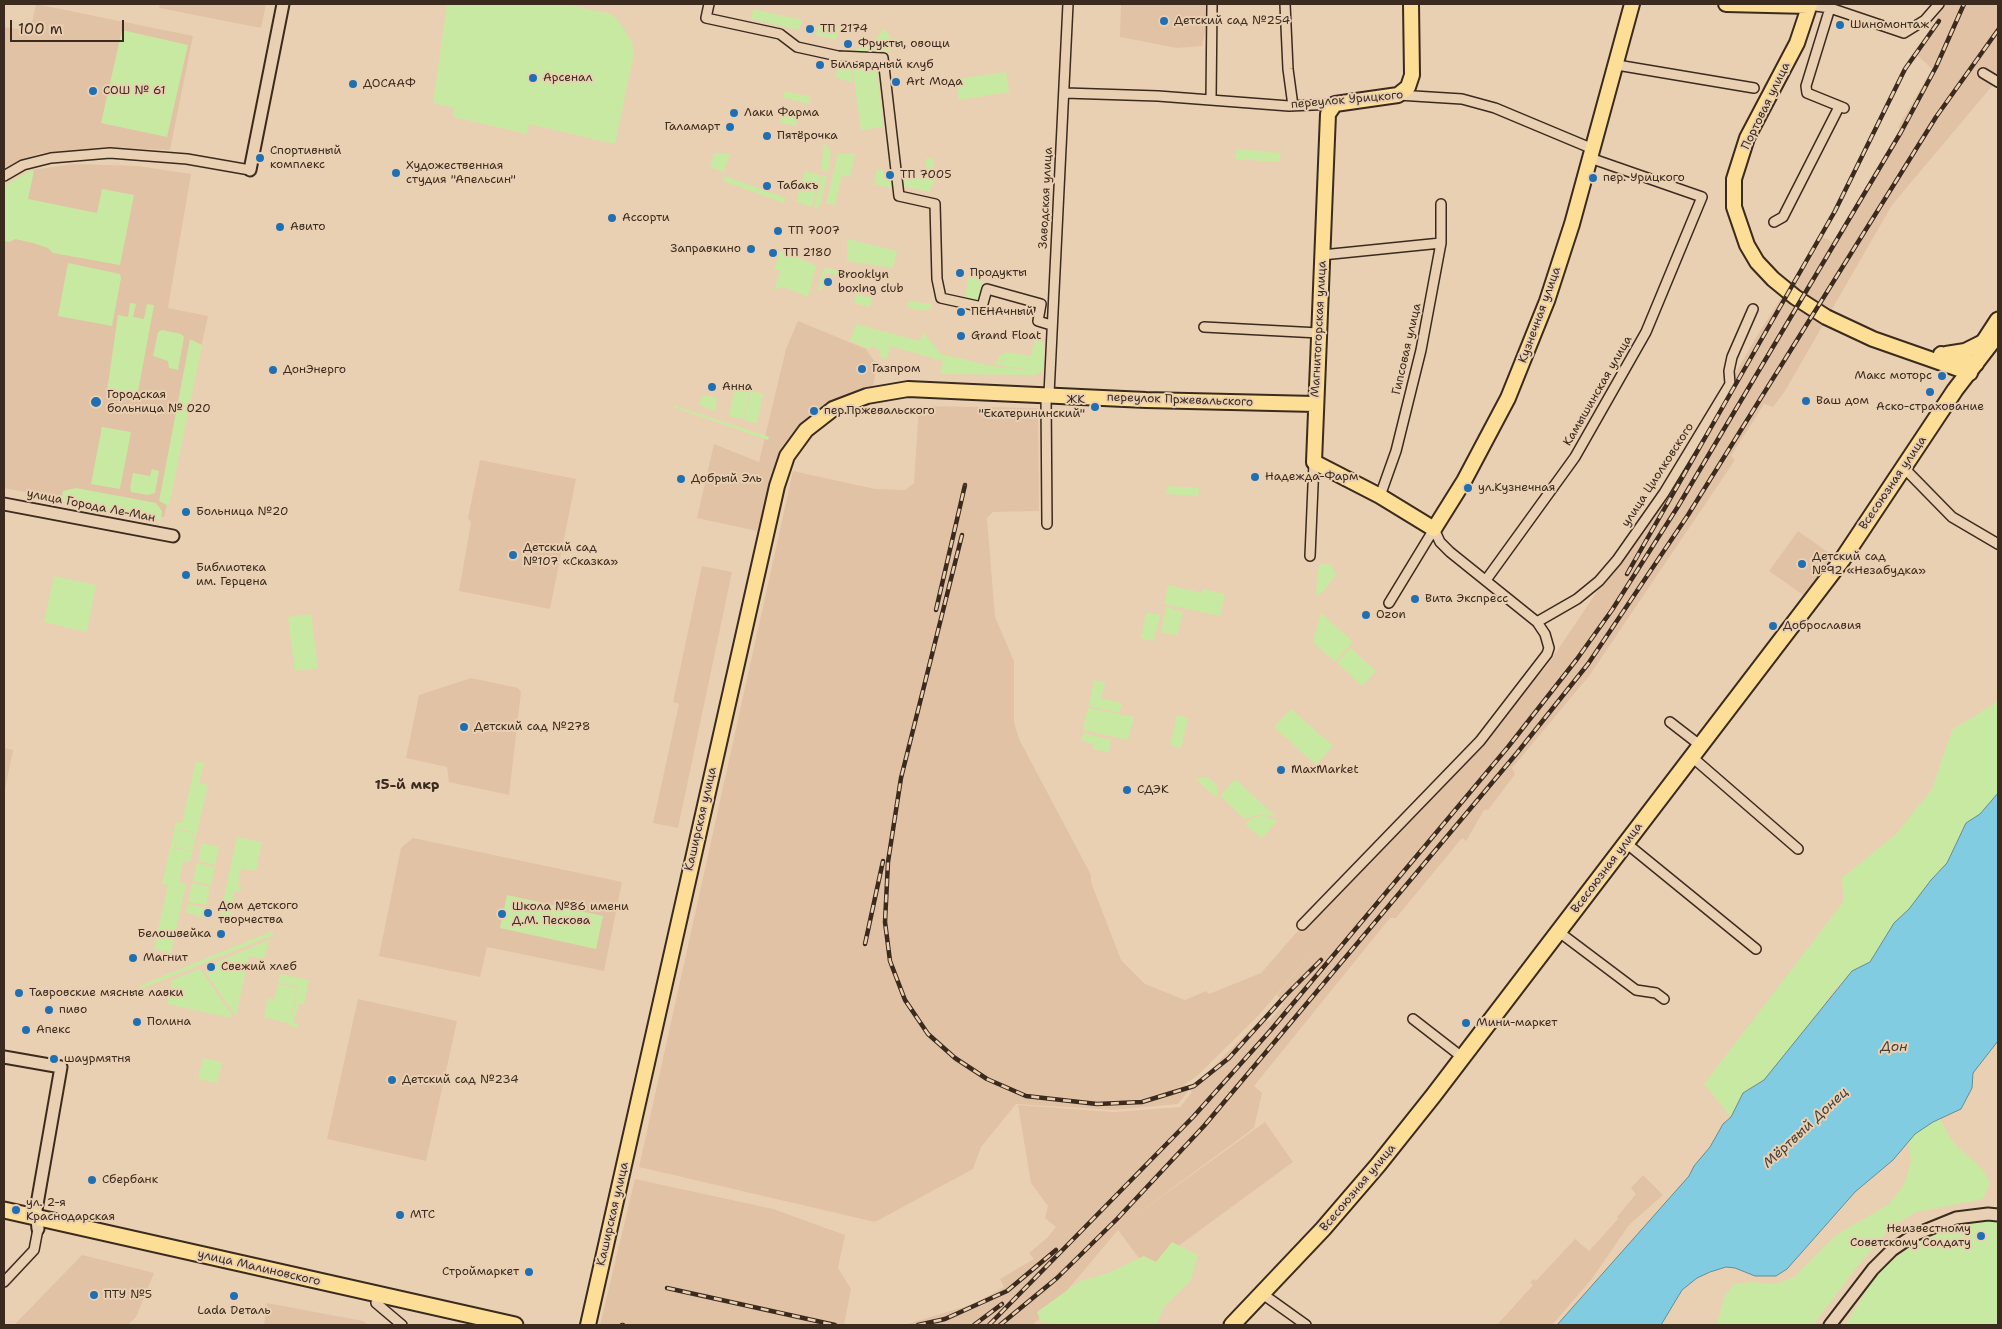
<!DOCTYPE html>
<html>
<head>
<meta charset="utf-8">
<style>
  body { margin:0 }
  #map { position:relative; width:2002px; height:1329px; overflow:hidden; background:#ead0b2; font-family:"Shantell Sans",sans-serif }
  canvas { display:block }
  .frame { position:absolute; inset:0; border:5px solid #3b2a1e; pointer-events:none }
  .scale { position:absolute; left:10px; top:20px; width:114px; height:22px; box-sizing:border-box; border:2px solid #3b2a1e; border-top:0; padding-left:6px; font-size:15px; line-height:18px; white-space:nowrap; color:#3b2a1e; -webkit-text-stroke:4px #ead0b2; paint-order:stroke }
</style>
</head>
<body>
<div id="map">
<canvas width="2002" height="1329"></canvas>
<div class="frame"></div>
<div class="scale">100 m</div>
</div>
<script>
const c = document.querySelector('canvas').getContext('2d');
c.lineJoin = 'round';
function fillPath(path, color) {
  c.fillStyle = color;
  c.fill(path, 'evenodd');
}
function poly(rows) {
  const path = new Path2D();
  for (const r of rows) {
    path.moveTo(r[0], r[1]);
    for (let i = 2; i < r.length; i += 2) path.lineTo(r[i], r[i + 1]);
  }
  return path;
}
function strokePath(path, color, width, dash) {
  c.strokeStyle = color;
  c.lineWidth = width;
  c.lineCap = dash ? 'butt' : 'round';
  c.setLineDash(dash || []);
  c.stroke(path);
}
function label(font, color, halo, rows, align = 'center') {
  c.font = font + ' "Shantell Sans",sans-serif';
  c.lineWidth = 4;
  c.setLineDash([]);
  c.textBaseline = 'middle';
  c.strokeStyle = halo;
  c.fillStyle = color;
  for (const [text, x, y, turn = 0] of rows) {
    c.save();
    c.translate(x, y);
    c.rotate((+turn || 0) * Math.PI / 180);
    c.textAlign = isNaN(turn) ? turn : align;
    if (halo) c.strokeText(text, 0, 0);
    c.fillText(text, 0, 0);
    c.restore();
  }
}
fillPath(poly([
  [36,4,193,36,170,150,107,147,42,153,20,160,4,168,4,27,30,31],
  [160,4,266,4,261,28,159,8],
  [1121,4,1211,4,1202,46,1177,48,1120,37],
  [1943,4,1998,4,1998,79,1892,205,1785,391,1773,407,1764,404,1731,456,1735,460,1589,676,1512,768,1515,774,1488,810,1484,810,1466,841,1462,838,1396,918,1390,918,1254,1086,1262,1093,1254,1128,1125,1223,1265,1122,1293,1162,1147,1269,1118,1230,1053,1307,1032,1325,904,1325,973,1304,1004,1287,1000,1279,1034,1259,1029,1253,1047,1238,1056,1227,1045,1218,1048,1206,1031,1183,1018,1105,1114,1112,1180,1107,1192,1092,1187,1086,1201,1079,1263,1017,1269,1021,1283,1005,1277,995,1320,944,1259,1015,1196,1077,1185,1084,1189,1090,1178,1104,1113,1110,1016,1104,981,1147,973,1169,875,1222,639,1167,793,471,875,489,905,490,914,483,919,406,1038,408,1039,511,993,512,987,518,995,617,1014,661,1014,722,1019,739,1091,875,1091,882,1121,960,1145,984,1185,1000,1206,991,1209,994,1261,973,1375,843,1383,850,1546,667,1674,478,1757,336,1820,236,1833,242,1900,131,1898,127,1932,69,1916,54,1940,12],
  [74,164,138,166,191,174,168,308,208,316,164,517,4,488,4,186,31,170],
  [798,321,866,349,877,365,873,387,845,396,819,409,797,431,779,454,757,531,697,518,714,444,759,462,786,349],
  [480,460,576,479,550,609,459,591,471,523,468,518],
  [1798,531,1835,557,1806,597,1769,571],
  [702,566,732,572,678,828,653,823,679,704,673,702],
  [471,678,518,688,521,692,509,795,449,782,447,767,406,758,419,695],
  [4,748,13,750,4,794],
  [413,838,622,882,604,971,487,947,480,977,379,956,401,848],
  [358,999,457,1021,426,1161,327,1139],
  [1643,1175,1663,1195,1629,1225,1591,1280,1552,1325,1497,1325,1533,1285,1530,1282,1534,1279,1536,1281,1575,1239,1589,1251,1618,1219,1617,1217,1636,1194,1631,1188],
  [635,1179,773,1209,845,1235,838,1268,851,1289,844,1325,600,1325],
  [82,1255,154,1273,136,1317,128,1325,14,1325],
  [267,1303,363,1321,369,1325,264,1325]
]), '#e1c2a5');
fillPath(poly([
  [447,4,564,4,611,14,618,20,632,42,634,53,615,144,529,124,527,134,453,117,454,108,433,103],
  [753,9,802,20,799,30,751,19],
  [818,24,839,28,836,40,816,35],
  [884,28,896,46,888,52,853,53,853,51,875,40],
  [122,30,188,45,167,137,101,123],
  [839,63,850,64,853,83,835,77],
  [853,70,877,70,883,127,861,130],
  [1006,72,1009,92,959,100,956,79],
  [784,91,811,97,809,104,783,98],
  [783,108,799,112,796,126,780,123],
  [824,144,829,148,831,154,828,172,821,170],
  [1237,149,1281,153,1279,162,1235,159],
  [714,153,730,154,724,172,710,167],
  [855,153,850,177,842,175,835,205,826,203,838,154],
  [933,158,935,180,929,192,904,186,903,180,928,177,925,159],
  [877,169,883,171,885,179,892,181,890,188,874,184],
  [31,170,34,171,28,199,97,213,102,189,134,195,120,265,53,253,48,248,33,243,15,239,10,242,4,241,4,186],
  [805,171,820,175,812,207,796,202],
  [821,175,827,176,820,205,818,205,817,209,814,208],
  [725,176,786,198,784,203,723,181],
  [847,239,897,251,893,268,847,261],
  [780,251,813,264,816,267,808,297,784,287,774,290,780,271,774,269],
  [68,263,120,274,121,278,112,326,58,316],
  [826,268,846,271,845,277,826,273,822,290,818,289,823,270],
  [969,276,983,279,978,300,965,297],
  [856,294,872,298,870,307,854,303],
  [909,301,932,304,931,308,922,311,907,307],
  [130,303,136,304,133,317,144,319,147,304,154,305,137,397,107,391,118,315,128,317],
  [856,324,920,341,923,332,941,354,997,367,1034,370,1002,366,1003,356,1001,366,995,365,999,356,1007,352,1031,356,1035,340,1044,342,1043,370,1035,375,940,374,943,361,890,346,887,359,879,356,881,351,872,346,869,349,850,341],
  [162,330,181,334,184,337,178,370,169,368,168,361,153,356,158,332],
  [190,339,202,345,169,506,159,501],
  [735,387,750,391,743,419,729,416],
  [751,391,763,394,757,423,744,420],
  [702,395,717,398,715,411,699,405],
  [673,405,769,437,768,440,673,407],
  [102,427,131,432,120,489,91,484],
  [152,469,159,471,155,493,148,495,131,492,130,488,133,473,150,476],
  [1167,486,1199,488,1198,496,1166,494],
  [76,488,156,503,162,511,161,520,61,501,63,491],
  [1323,564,1332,565,1336,575,1319,596,1316,594,1318,567],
  [54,576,96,585,87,632,44,622],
  [1168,585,1202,593,1203,589,1225,594,1220,616,1164,604],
  [1166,607,1183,612,1177,636,1161,632],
  [1146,612,1160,615,1154,641,1141,638],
  [1321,613,1353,642,1335,662,1313,642],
  [311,614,318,668,295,671,288,617],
  [1350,648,1376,671,1362,686,1337,663],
  [1094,680,1105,682,1101,698,1122,703,1119,713,1089,706],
  [1998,698,1998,793,1980,814,1965,823,1947,863,1931,880,1909,909,1894,923,1870,962,1852,971,1833,992,1800,1037,1764,1080,1747,1089,1731,1117,1704,1084,1844,901,1842,878,1896,834,1932,789,1952,730,1995,703],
  [1088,708,1134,717,1128,740,1083,730],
  [1291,709,1333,746,1316,765,1274,727],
  [1177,715,1188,718,1181,748,1170,745],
  [1083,733,1111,740,1109,752,1093,749,1094,744,1081,741],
  [196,761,204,763,199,783,208,785,190,862,183,861,179,882,186,884,171,953,154,949,168,885,162,884,176,822,182,823],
  [179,829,194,832,189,851,174,848],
  [1207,777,1216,784,1218,791,1217,798,1195,779],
  [1235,779,1260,802,1276,817,1261,814,1245,819,1220,796],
  [1263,815,1277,821,1262,839,1245,824,1251,819],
  [179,830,193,833,189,850,175,847],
  [237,837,262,842,256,871,241,868,238,885,241,886,240,892,234,891,230,924,219,921],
  [202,843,219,847,215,865,198,861],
  [197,863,215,867,211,885,193,881],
  [192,883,210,887,206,905,188,902],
  [507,895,603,916,596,949,500,928],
  [188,904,206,908,203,918,186,912],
  [272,931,273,935,141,989,139,986],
  [269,940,264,959,249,956,236,1016,205,972,215,968,213,964],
  [200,969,232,1015,231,1018,167,1004,172,980],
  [280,974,309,980,304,1004,299,1004,294,1023,299,1025,298,1028,290,1026,288,1023,264,1017,268,998,274,1000,278,984,297,988,291,1016,271,1012,292,1016,298,987,278,982],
  [203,1058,222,1062,217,1083,198,1079],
  [1940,1119,1952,1141,1983,1170,1990,1183,1983,1199,1916,1212,1892,1226,1860,1263,1813,1325,1717,1325,1724,1297,1734,1284,1753,1282,1777,1284,1794,1277,1836,1235,1889,1204,1904,1185,1911,1161,1908,1140,1923,1127],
  [1998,1220,1998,1325,1845,1325,1879,1271,1918,1241,1956,1226],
  [1172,1242,1198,1255,1191,1280,1164,1307,1156,1325,1064,1325,1041,1322,1037,1312,1080,1281,1108,1273,1144,1256,1156,1262]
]), '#c8e9a1');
const water = poly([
  [1998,793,1998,1041,1973,1073,1972,1088,1961,1109,1933,1122,1915,1134,1893,1160,1855,1192,1787,1269,1776,1276,1755,1276,1735,1268,1726,1267,1710,1272,1697,1278,1682,1290,1661,1325,1557,1325,1689,1176,1694,1166,1710,1147,1723,1124,1731,1117,1743,1093,1764,1080,1852,971,1870,962,1894,923,1909,909,1931,880,1947,863,1966,823,1980,814,1998,793]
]);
fillPath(water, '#82cce2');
strokePath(water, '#668b94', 1);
const minor = poly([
  [709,4,706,18,780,34,797,47,838,56,883,58,899,196,935,204,937,279,941,298,982,307,987,289,1041,304,1038,321,1051,325],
  [1285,4,1288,69,1293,106],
  [1816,6,1830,8,1904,33,1925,20,1939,4],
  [1830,8,1806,86,1807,93,1844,108],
  [1617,65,1754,88],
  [1983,73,1998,82],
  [1065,93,1158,96,1289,106,1335,104],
  [1398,95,1462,99,1495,108,1593,149],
  [1211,100,1212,5],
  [4,176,23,165,51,158,110,153,187,159,250,170],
  [1774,222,1783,217,1839,107],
  [1322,255,1441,243],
  [1204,327,1319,333],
  [1046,394,1047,524],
  [1049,394,1068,4],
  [1903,467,1952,517,1998,544],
  [1380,496,1396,451,1421,350,1441,243,1441,204],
  [1310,556,1314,462],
  [1486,580,1575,457,1646,332,1702,197,1590,158],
  [1389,603,1434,529],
  [1537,622,1577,599,1599,581,1617,560,1664,493,1730,384,1729,371,1732,357,1753,309],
  [1670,722,1701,746],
  [1692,757,1798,849],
  [1626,843,1756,949],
  [1302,925,1480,741,1547,654,1549,648,1545,634,1537,622,1450,552,1440,542,1434,529],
  [1559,932,1636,990,1656,993,1664,999],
  [1413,1019,1462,1057],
  [4,1282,34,1250,38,1229],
  [1264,1295,1306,1325],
  [376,1303,402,1325]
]);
const tertiary = poly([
  [250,170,283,4],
  [4,504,173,536],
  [4,1057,61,1067,36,1210,38,1229],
  [1830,1325,1873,1269,1892,1250,1914,1235,1956,1218,1988,1214,1998,1215]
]);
const primary = poly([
  [1411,4,1412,75,1408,87,1398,95,1335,104,1328,114,1314,462,1380,496,1434,529,1464,481,1508,398,1547,301,1572,224,1632,4],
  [1726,4,1809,6],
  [1810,4,1797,43,1747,138,1734,179,1734,207,1747,245,1757,262,1773,279,1795,297,1826,317,1873,339,1970,373],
  [1941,354,1976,364],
  [1946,354,1965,351,1983,342],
  [588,1325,777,486,787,456,806,430,833,409,867,396,908,389,1146,400,1315,404]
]);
const trunk = poly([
  [1985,340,1998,320],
  [4,1210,515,1325],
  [1232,1325,1323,1229,1378,1165,1433,1096,1842,560,1955,390,1998,334]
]);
strokePath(minor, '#3b2a1e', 12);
strokePath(tertiary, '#3b2a1e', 15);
strokePath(primary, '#3b2a1e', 18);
strokePath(trunk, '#3b2a1e', 19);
strokePath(minor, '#ead0b2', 9);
strokePath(tertiary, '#ead0b2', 11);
strokePath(primary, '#fcde96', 14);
strokePath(trunk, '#fcde96', 15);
const rail = poly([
  [962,535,901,778,888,862,885,922,890,961,905,1000,928,1034,955,1058,987,1079,1026,1096,1097,1104,1142,1102,1194,1086,1229,1058,1285,996,1321,960],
  [1627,574,1835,211,1905,69,1939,21],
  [936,610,965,485],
  [865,944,883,861],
  [667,1288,835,1325],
  [622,1325,623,1325],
  [918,1325,945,1319,1007,1291,1056,1250],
  [974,1325,1002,1304],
  [989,1325,1193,1117,1270,1031,1508,747,1577,659,1612,610,1677,508,1901,132,1936,67,1964,4],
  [1000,1325,1057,1278,1117,1219,1204,1126,1517,753,1588,664,1688,515,1936,117,1998,30]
]);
strokePath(rail, '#3b2a1e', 4.5);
strokePath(rail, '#ead0b2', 2.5, [8]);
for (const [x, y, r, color] of [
  [1164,21,5,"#1f6fb2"],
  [1840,25,5,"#1f6fb2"],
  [810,29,5,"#1f6fb2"],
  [848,44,5,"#1f6fb2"],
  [820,65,5,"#1f6fb2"],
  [533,78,5,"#1f6fb2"],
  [896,82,5,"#1f6fb2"],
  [353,84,5,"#1f6fb2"],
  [93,91,5,"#1f6fb2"],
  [734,113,5,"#1f6fb2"],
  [730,127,5,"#1f6fb2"],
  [767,136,5,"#1f6fb2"],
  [260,158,5,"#1f6fb2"],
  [396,173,5,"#1f6fb2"],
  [890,175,5,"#1f6fb2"],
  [1593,178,5,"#1f6fb2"],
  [767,186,5,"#1f6fb2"],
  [612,218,5,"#1f6fb2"],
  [280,227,5,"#1f6fb2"],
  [778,231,5,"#1f6fb2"],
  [751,249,5,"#1f6fb2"],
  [773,253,5,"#1f6fb2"],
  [960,273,5,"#1f6fb2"],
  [828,282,5,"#1f6fb2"],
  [961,312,5,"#1f6fb2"],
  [961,336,5,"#1f6fb2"],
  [862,369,5,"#1f6fb2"],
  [273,370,5,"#1f6fb2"],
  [1942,376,5,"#1f6fb2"],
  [712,387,5,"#1f6fb2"],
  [1930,392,5,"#1f6fb2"],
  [1806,401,5,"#1f6fb2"],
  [96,402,6,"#1f6fb2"],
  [1095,407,5,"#1f6fb2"],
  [814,411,5,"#1f6fb2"],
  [1255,477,5,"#1f6fb2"],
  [681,479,5,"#1f6fb2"],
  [1468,488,5,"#1f6fb2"],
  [186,512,5,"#1f6fb2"],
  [513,555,5,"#1f6fb2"],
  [1802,564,5,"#1f6fb2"],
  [186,575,5,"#1f6fb2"],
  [1415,599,5,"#1f6fb2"],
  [1366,615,5,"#1f6fb2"],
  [1773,626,5,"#1f6fb2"],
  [464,727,5,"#1f6fb2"],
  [1281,770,5,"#1f6fb2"],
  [1127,790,5,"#1f6fb2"],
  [208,913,5,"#1f6fb2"],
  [502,914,5,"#1f6fb2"],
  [221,934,5,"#1f6fb2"],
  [133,958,5,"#1f6fb2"],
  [211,967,5,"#1f6fb2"],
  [19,993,5,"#1f6fb2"],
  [49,1010,5,"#1f6fb2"],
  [137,1022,5,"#1f6fb2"],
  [1466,1023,5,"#1f6fb2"],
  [26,1030,5,"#1f6fb2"],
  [54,1059,5,"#1f6fb2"],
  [392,1080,5,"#1f6fb2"],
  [92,1180,5,"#1f6fb2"],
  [16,1210,5,"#1f6fb2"],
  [400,1215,5,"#1f6fb2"],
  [1981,1236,5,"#1f6fb2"],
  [529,1272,5,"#1f6fb2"],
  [94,1295,5,"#1f6fb2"],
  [234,1296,5,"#1f6fb2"]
]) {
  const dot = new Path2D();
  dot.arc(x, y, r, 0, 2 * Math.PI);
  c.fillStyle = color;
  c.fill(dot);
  strokePath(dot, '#ead0b2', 2);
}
label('12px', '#3b2a1e', '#ead0b2', [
  ["Детский сад №254",1174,21],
  ["Шиномонтаж",1850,25],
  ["ТП 2174",820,29],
  ["Фрукты, овощи",858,44],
  ["Бильярдный клуб",830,65],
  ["Арсенал",543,78],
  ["Art Мода",906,82],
  ["ДОСААФ",363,84],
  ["СОШ № 61",103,91],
  ["Лаки Фарма",744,113],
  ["Галамарт",720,127,"right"],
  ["Пятёрочка",777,136],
  ["Спортивный",270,151],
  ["комплекс",270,165],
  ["Художественная",406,166],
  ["студия \"Апельсин\"",406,180],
  ["ТП 7005",900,175],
  ["пер. Урицкого",1603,178],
  ["Табакъ",777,186],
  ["Ассорти",622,218],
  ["Авито",290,227],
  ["ТП 7007",788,231],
  ["Заправкино",741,249,"right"],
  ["ТП 2180",783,253],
  ["Продукты",970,273],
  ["Brooklyn",838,275],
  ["boxing club",838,289],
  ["ПЕНАчный",971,312],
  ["Grand Float",971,336],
  ["Газпром",872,369],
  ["ДонЭнерго",283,370],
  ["Макс моторс",1932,376,"right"],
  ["Анна",722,387],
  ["Городская",107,395],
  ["больница № 020",107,409],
  ["ЖК",1085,400,"right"],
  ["\"Екатерининский\"",1085,414,"right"],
  ["Ваш дом",1816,401],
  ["Аско-страхование",1930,407,"center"],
  ["пер.Пржевальского",824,411],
  ["Надежда-Фарм",1265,477],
  ["Добрый Эль",691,479],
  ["ул.Кузнечная",1478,488],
  ["Больница №20",196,512],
  ["Детский сад",523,548],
  ["№107 «Сказка»",523,562],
  ["Детский сад",1812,557],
  ["№92 «Незабудка»",1812,571],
  ["Библиотека",196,568],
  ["им. Герцена",196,582],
  ["Вита Экспресс",1425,599],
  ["Ozon",1376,615],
  ["Доброславия",1783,626],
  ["Детский сад №278",474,727],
  ["MaxMarket",1291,770],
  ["СДЭК",1137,790],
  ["Дом детского",218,906],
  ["творчества",218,920],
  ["Школа №86 имени",512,907],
  ["Д.М. Пескова",512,921],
  ["Белошвейка",211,934,"right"],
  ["Магнит",143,958],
  ["Свежий хлеб",221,967],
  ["Тавровские мясные лавки",29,993],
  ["пиво",59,1010],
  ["Полина",147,1022],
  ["Мини-маркет",1476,1023],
  ["Апекс",36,1030],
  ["шаурмятня",64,1059],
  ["Детский сад №234",402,1080],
  ["Сбербанк",102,1180],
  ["ул. 2-я",26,1203],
  ["Краснодарская",26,1217],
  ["МТС",410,1215],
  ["Неизвестному",1971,1229,"right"],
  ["Советскому Солдату",1971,1243,"right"],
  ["Строймаркет",519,1272,"right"],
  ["ПТУ №5",104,1295],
  ["Lada Dеталь",234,1311,"center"]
], 'left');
label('12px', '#3b2a1e', '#ead0b2', [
  ["переулок Урицкого",1347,100,-5],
  ["Портовая улица",1766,106,-64],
  ["Заводская улица",1046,198,-87],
  ["Кузнечная улица",1540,315,-70],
  ["Магнитогорская улица",1319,329,-87],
  ["Гипсовая улица",1407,349,-77],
  ["Камышинская улица",1598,391,-60],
  ["переулок Пржевальского",1180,400,2],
  ["улица Циолковского",1658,475,-57],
  ["Всесоюзная улица",1893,483,-56],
  ["улица Города Ле-Ман",91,506,11],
  ["Каширская улица",701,819,-77],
  ["Всесоюзная улица",1607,868,-53],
  ["Всесоюзная улица",1358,1188,-50],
  ["Каширская улица",613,1214,-77],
  ["улица Малиновского",259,1268,13]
]);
label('bold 14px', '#3b2a1e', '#ead0b2', [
  ["15-й мкр",407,785]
]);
label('italic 14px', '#46423b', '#ead0b2', [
  ["Дон",1894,1047],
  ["Мёртвый Донец",1806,1128,-43]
]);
</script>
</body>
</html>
